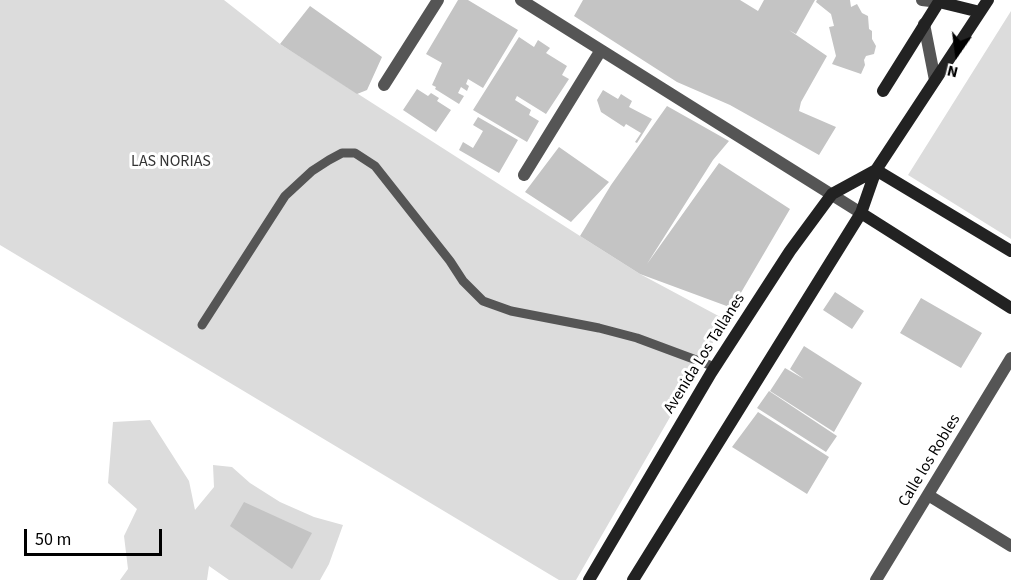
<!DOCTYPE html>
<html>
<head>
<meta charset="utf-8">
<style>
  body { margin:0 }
  #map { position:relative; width:1011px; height:580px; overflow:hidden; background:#fff; font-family:"Source Sans 3",sans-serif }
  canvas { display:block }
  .north { position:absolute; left:927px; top:24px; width:60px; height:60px; -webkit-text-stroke:4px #fff; paint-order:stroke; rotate:194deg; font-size:16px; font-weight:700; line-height:24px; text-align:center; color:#000 }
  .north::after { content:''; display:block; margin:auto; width:21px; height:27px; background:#000; clip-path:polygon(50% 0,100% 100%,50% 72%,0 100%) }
  .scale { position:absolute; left:24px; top:529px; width:138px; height:27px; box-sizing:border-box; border:3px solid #000; border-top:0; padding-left:8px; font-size:18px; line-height:21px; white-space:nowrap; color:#000; -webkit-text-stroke:4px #fff; paint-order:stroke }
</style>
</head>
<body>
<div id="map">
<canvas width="1011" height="580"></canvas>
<div class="north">N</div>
<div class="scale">50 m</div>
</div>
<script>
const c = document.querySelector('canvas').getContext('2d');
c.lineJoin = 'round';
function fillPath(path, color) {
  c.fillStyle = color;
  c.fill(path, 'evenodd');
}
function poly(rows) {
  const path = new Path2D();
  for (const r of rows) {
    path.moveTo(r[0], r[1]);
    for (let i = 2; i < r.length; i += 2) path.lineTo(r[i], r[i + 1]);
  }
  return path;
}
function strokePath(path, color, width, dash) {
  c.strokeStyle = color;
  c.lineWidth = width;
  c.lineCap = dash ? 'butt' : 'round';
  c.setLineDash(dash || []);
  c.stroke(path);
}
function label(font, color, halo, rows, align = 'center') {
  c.font = font + ' "Source Sans 3",sans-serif';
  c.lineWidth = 6;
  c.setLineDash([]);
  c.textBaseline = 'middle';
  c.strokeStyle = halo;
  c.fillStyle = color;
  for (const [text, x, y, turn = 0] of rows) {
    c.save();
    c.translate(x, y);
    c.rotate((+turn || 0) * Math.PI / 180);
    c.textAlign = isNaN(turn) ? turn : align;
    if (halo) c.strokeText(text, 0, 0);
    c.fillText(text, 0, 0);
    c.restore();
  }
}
fillPath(poly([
  [0,0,224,0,280,44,580,236,640,274,726,320,576,580,559,580,0,245],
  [1011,11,1011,239,908,175],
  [150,420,189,481,195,510,214,487,213,465,232,467,250,483,280,502,314,517,343,525,329,564,320,580,229,580,209,566,207,580,120,580,128,569,124,536,137,509,108,483,113,422]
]), '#dcdcdc');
fillPath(poly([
  [458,0,468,0,518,30,483,88,468,79,466,84,469,86,467,91,461,87,458,93,464,96,459,104,435,89,436,87,432,85,442,63,426,54],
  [583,0,740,0,758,11,764,0,815,0,796,34,789,30,827,56,801,102,799,111,836,127,819,155,730,105,677,82,574,16],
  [817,0,850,0,851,7,857,4,862,13,868,16,869,29,872,31,872,39,876,46,874,54,866,56,864,60,865,65,861,74,832,64,836,56,829,27,834,26,831,14,816,2],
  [310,6,382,57,367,90,357,94,280,44],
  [519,37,534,47,538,40,550,48,546,53,567,66,562,75,569,79,546,114,517,96,515,100,531,110,529,115,539,121,527,142,473,110],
  [417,89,428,96,431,93,439,98,437,101,451,110,436,132,403,110],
  [603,90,618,99,621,94,632,101,629,107,652,119,637,143,635,142,641,133,626,124,624,127,601,112,597,100],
  [667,106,729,141,713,160,647,264,719,163,790,209,732,308,640,274,580,236,611,185],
  [478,117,518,140,499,173,459,150,463,142,473,148,479,138,483,131,473,125],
  [559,147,609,182,571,222,525,192],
  [835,292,864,311,852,329,823,310],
  [921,298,982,333,961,368,900,333],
  [804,346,862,383,834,432,770,391,785,368,804,379,790,369],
  [769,391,837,436,826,452,757,408],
  [758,412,829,457,807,494,732,447],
  [244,502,312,533,292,569,230,526]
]), '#c4c4c4');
strokePath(poly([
  [202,325,285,196,312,171,329,160,342,153,355,153,375,166,450,261,463,281,483,301,511,311,599,328,637,338,715,367]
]), '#555', 9);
strokePath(poly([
  [521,0,861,213],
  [922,0,939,2],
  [924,24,935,80],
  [384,85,438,0],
  [524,175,601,50],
  [928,495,1011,546],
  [876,580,1011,358]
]), '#555', 12);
strokePath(poly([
  [939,2,980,12],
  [883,91,940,0],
  [876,170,1011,251],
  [861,213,1011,308],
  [589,580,711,373,790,251,832,194,876,170],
  [633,580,861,213,876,170,988,0]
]), '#222', 12);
label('16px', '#333', '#fff', [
  ["LAS NORIAS",171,162]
]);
label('16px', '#000', '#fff', [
  ["Avenida Los Tallanes",705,354,-58],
  ["Calle los Robles",930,461,-59]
]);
</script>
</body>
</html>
